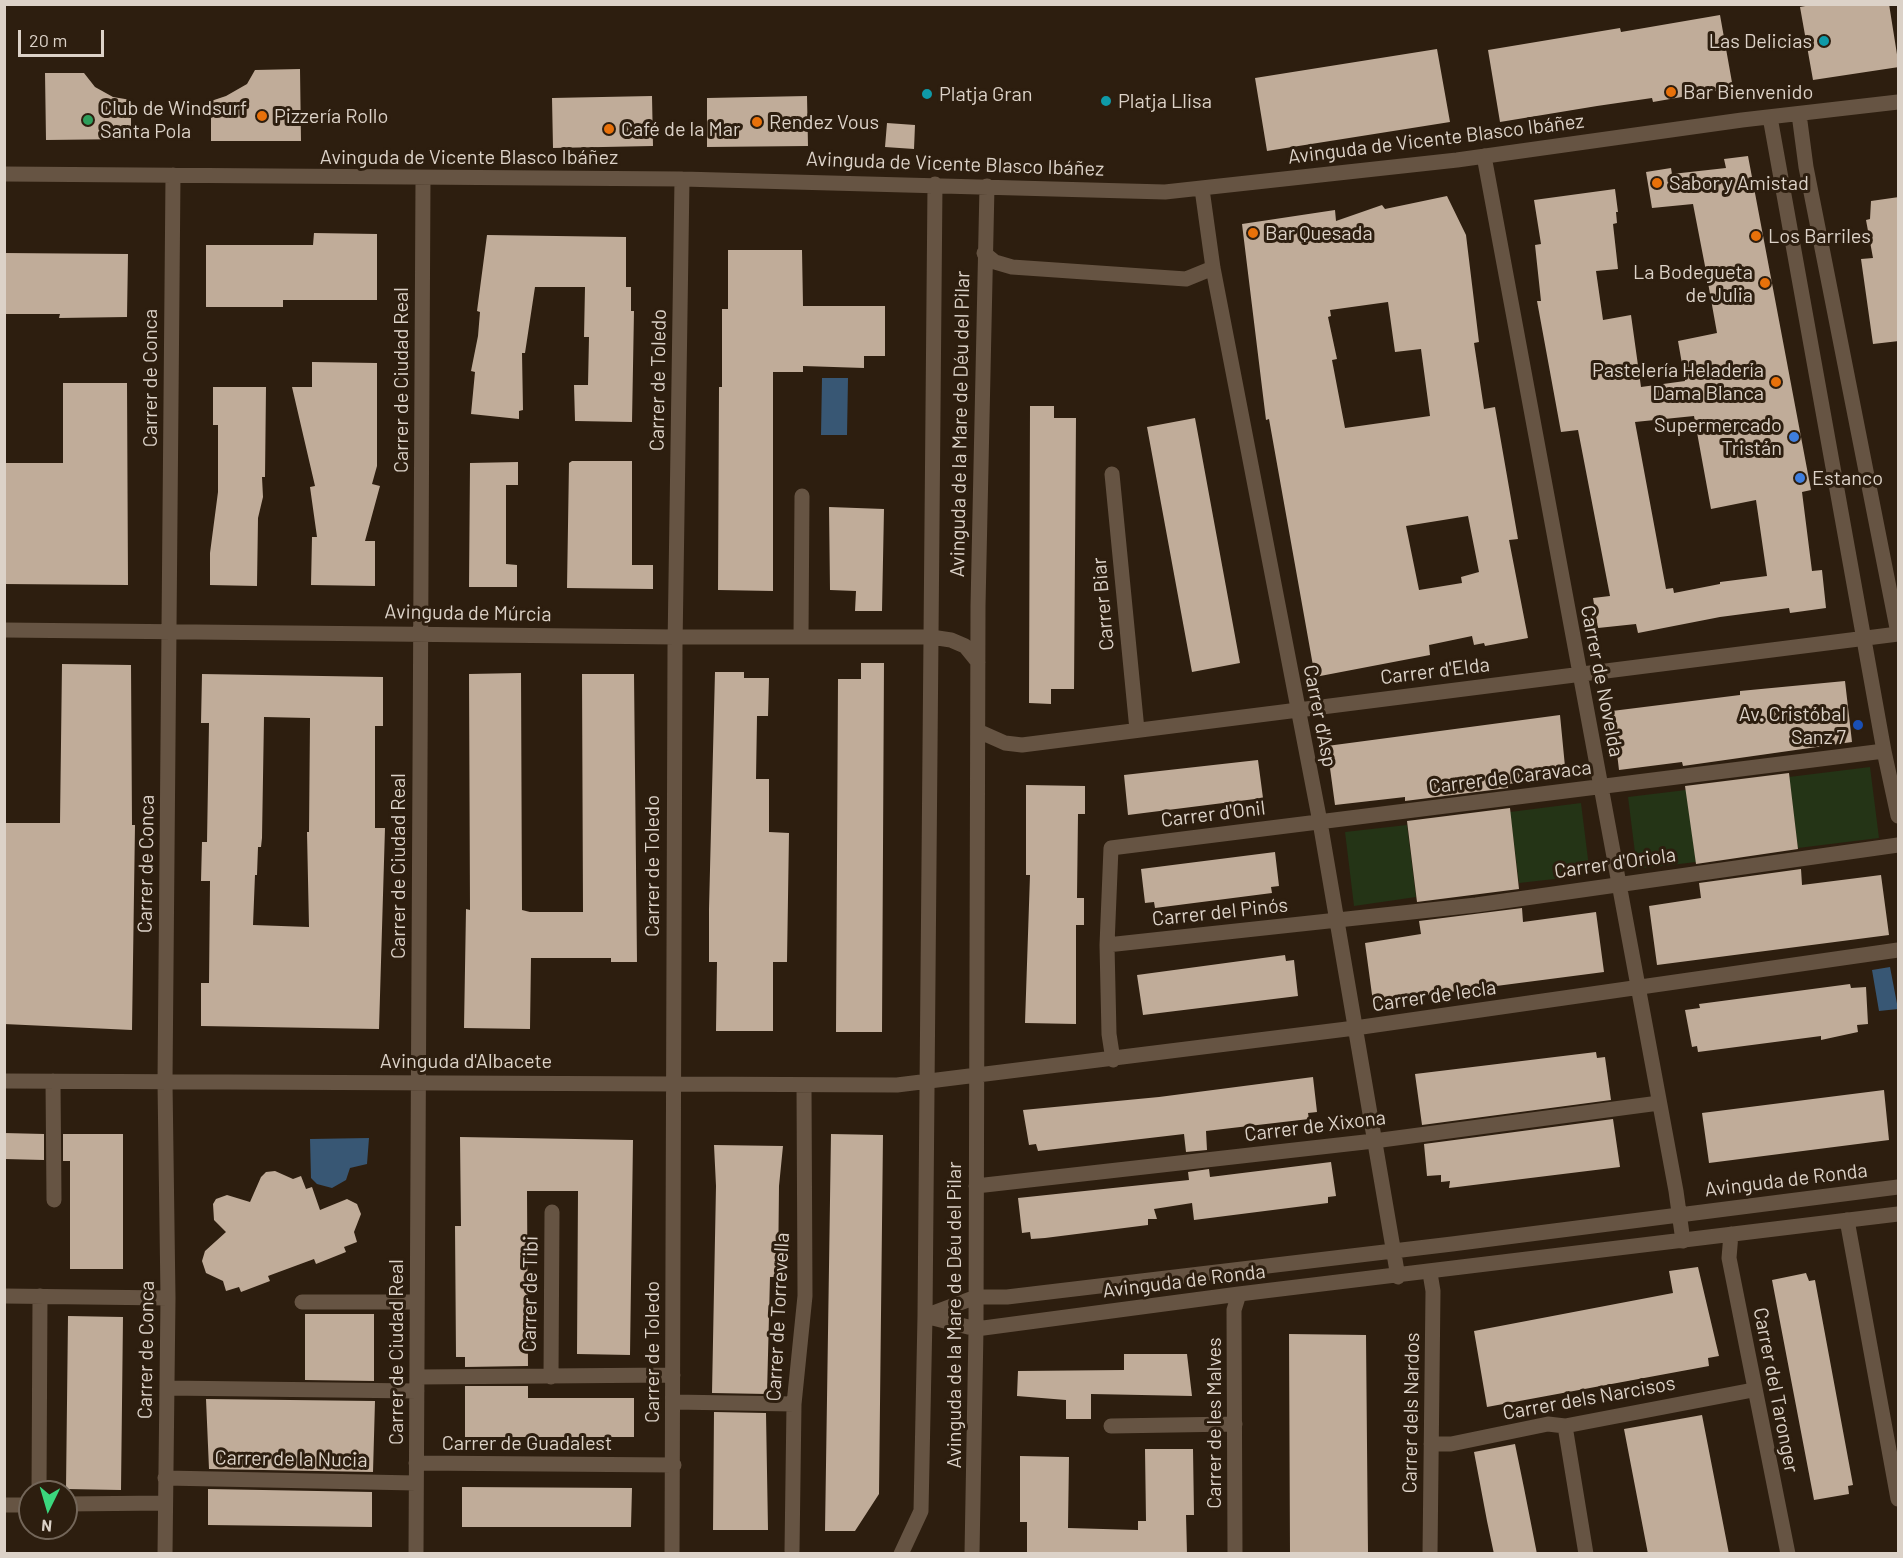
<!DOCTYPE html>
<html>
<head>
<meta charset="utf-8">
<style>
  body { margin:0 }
  #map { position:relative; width:1903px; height:1558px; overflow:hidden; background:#2d1e0f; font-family:Barlow,sans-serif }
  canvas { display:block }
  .frame { position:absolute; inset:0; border:6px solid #dcd2c8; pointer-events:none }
  .north { position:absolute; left:18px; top:1480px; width:60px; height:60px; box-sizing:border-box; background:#2d1e0f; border:2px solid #736659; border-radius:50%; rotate:185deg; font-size:16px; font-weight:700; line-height:24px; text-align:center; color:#dcd2c8 }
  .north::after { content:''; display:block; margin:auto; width:21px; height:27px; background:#3bd77e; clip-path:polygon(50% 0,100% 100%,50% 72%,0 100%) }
  .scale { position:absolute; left:18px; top:30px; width:86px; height:27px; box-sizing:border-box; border:3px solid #dcd2c8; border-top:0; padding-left:8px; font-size:18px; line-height:21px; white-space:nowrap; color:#dcd2c8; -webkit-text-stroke:4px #2d1e0f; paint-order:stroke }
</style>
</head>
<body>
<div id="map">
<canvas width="1903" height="1558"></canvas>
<div class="frame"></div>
<div class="north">N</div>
<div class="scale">20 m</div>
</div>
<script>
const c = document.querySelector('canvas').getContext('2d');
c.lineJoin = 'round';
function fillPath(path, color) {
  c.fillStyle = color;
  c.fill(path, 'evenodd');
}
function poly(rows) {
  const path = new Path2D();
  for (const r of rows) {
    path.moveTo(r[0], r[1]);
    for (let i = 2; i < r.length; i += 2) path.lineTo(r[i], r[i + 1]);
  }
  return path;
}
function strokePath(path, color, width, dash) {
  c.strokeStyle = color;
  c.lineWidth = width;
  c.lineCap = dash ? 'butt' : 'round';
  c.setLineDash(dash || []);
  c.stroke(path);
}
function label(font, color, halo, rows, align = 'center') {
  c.font = font + ' Barlow,sans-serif';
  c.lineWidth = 6;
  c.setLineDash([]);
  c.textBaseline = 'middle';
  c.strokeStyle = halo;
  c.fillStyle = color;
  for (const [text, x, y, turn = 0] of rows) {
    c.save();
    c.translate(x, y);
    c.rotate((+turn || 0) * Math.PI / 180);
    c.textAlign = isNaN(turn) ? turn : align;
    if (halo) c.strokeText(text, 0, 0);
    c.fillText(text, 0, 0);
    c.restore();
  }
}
fillPath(poly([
  [1870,767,1879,838,1798,848,1789,777],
  [1686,790,1696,862,1637,869,1628,797],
  [1581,803,1590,875,1519,883,1510,812],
  [1407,825,1416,897,1354,906,1345,832]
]), '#243416');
fillPath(poly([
  [822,378,848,378,847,435,821,435],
  [1890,967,1898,1009,1879,1011,1872,970],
  [369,1138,367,1164,350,1168,346,1180,332,1188,317,1184,311,1178,310,1139]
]), '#385774');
fillPath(poly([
  [1816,4,1889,4,1899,67,1813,80,1800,7],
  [1720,15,1733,88,1653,102,1652,98,1597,106,1500,122,1488,50,1620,28,1621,32],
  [1437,49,1450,122,1267,151,1255,78],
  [300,69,301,141,211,141,211,101,226,96,247,84,255,70],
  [45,73,84,73,95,87,113,97,131,100,131,139,46,140],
  [652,96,653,146,553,148,552,98],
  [807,96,808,146,707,147,707,98],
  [887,123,915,125,914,149,885,147],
  [1748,156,1811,490,1802,492,1812,571,1822,570,1826,608,1790,613,1789,608,1720,617,1638,633,1636,624,1598,628,1593,598,1610,596,1578,430,1561,432,1537,301,1541,301,1535,245,1541,244,1534,200,1615,189,1618,212,1616,212,1617,223,1613,224,1618,269,1596,271,1603,320,1631,315,1641,387,1685,381,1678,341,1717,333,1705,266,1693,204,1652,208,1646,172,1671,168,1672,174,1726,168,1724,159],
  [1694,416,1711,509,1756,500,1767,576,1720,582,1720,584,1674,593,1673,588,1666,589,1635,422],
  [1447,196,1466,235,1479,342,1474,343,1484,409,1495,407,1518,539,1509,540,1528,638,1485,646,1484,643,1474,645,1472,636,1429,645,1430,655,1315,677,1269,419,1266,420,1242,224,1335,210,1336,221,1382,205,1385,209],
  [1388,302,1395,352,1421,349,1430,416,1345,428,1332,360,1337,359,1328,317,1331,316,1330,310],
  [1468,516,1479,572,1461,577,1462,583,1419,590,1406,526],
  [1899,197,1899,341,1873,344,1861,259,1873,258,1866,220,1870,219,1871,201],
  [314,233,377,234,377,300,283,300,283,307,206,307,206,245,313,245],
  [487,235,626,237,626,287,631,287,631,311,634,311,632,422,575,421,574,385,588,385,589,337,584,337,585,287,535,287,525,353,522,353,523,410,519,411,519,419,471,414,475,372,471,371,478,336,480,312,477,311],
  [728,250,802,250,803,306,885,306,885,356,864,356,864,368,803,366,803,372,773,372,773,591,718,590,719,387,722,387,722,309,728,309],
  [4,253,128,254,127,317,59,318,60,314,4,314],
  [312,362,377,363,377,466,372,484,380,486,365,541,375,541,375,586,311,585,312,537,317,537,310,487,315,486,292,387,312,387],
  [63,383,127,383,128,585,4,584,4,463,63,463],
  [213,387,266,387,265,477,262,477,263,497,258,518,257,586,210,585,210,553,218,492,218,425,213,425],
  [1030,406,1054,406,1054,418,1076,418,1074,689,1051,689,1051,704,1029,703],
  [1195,418,1240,663,1192,672,1147,427],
  [572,461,632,461,632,565,653,565,653,589,567,588,569,463],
  [518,462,518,485,506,485,506,564,517,565,517,587,469,587,470,463],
  [829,507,884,509,882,611,855,611,856,591,830,590],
  [861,663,884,663,882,1032,836,1032,838,679,861,679],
  [62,664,131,665,132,825,135,825,132,1030,4,1024,4,823,60,823],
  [715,672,744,672,744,678,769,678,768,716,757,716,756,779,769,779,769,832,789,833,787,962,773,962,773,1031,716,1031,717,962,709,962,709,909],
  [521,673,522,910,530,912,583,912,582,674,634,674,637,962,611,962,611,958,531,958,530,1029,464,1028,466,909,470,910,469,674],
  [202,674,383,677,383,726,375,726,375,828,385,828,379,1029,201,1026,201,983,209,983,210,881,201,881,202,842,207,842,209,723,201,723],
  [264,717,310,718,309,832,307,832,309,927,253,925,255,875,257,875,258,847,261,847,262,838],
  [1845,681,1852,742,1683,766,1682,762,1619,770,1612,711,1740,695,1740,691],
  [1560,715,1566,777,1508,784,1508,788,1405,801,1405,797,1335,805,1327,746],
  [1258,760,1263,798,1128,815,1124,775],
  [1789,773,1798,849,1696,864,1685,786],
  [1026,785,1085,786,1085,814,1078,814,1077,898,1084,898,1084,925,1076,925,1076,1024,1025,1023,1030,875,1026,875],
  [1510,808,1519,889,1417,902,1407,821],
  [1275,852,1279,886,1271,887,1272,893,1155,908,1154,902,1145,903,1141,869],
  [1801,869,1802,885,1881,875,1889,935,1657,965,1649,906,1701,898,1699,883],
  [1522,908,1523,922,1596,912,1604,972,1373,1002,1365,943,1421,934,1419,921],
  [1285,955,1286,961,1294,960,1298,996,1143,1015,1137,975],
  [1850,984,1851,988,1866,987,1868,1024,1857,1025,1858,1032,1821,1040,1821,1036,1698,1052,1697,1046,1692,1047,1685,1010,1700,1008,1699,1004],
  [1596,1052,1597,1058,1605,1057,1611,1100,1422,1125,1415,1074],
  [1313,1077,1317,1112,1308,1113,1309,1119,1206,1131,1207,1150,1186,1152,1184,1134,1038,1151,1036,1144,1029,1145,1023,1110,1159,1097],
  [1884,1090,1889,1140,1709,1163,1702,1113],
  [1613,1119,1620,1167,1449,1188,1450,1181,1441,1182,1441,1175,1427,1176,1424,1144],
  [4,1133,44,1134,44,1160,4,1159],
  [63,1134,123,1134,123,1269,70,1269,70,1161,63,1161],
  [831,1134,883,1135,879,1494,855,1531,825,1531],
  [460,1137,633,1140,630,1355,577,1354,578,1191,527,1191,528,1366,465,1367,465,1357,456,1357,455,1226,461,1226],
  [714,1145,783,1146,779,1186,778,1277,770,1277,767,1394,712,1393,716,1186],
  [1331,1162,1336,1196,1328,1197,1328,1203,1194,1220,1192,1203,1154,1209,1157,1219,1148,1219,1148,1225,1045,1238,1031,1239,1030,1232,1022,1233,1018,1198,1189,1180,1188,1172,1209,1169,1210,1177],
  [275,1171,293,1179,301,1176,306,1189,312,1187,320,1210,347,1199,357,1204,361,1214,354,1232,357,1242,344,1247,346,1252,316,1264,314,1259,268,1276,270,1281,241,1292,239,1287,226,1291,223,1281,206,1273,202,1261,205,1251,226,1232,214,1220,213,1204,216,1199,227,1195,250,1202,261,1177,266,1172],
  [1698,1267,1719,1356,1708,1358,1709,1366,1487,1407,1474,1331,1673,1293,1669,1271],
  [1806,1273,1809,1281,1815,1280,1853,1485,1848,1486,1849,1494,1814,1500,1772,1280],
  [305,1314,374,1314,374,1381,305,1380],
  [68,1316,123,1317,121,1490,66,1489],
  [1289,1334,1366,1335,1368,1554,1290,1554],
  [1124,1354,1187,1354,1192,1396,1091,1394,1091,1419,1066,1419,1066,1400,1017,1396,1018,1371,1124,1370],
  [465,1386,528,1386,528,1398,634,1398,634,1437,465,1437],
  [206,1399,375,1401,373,1472,209,1469],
  [714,1412,766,1413,768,1530,713,1530],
  [1702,1415,1729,1554,1648,1554,1624,1429],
  [1515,1444,1524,1488,1537,1554,1494,1554,1487,1521,1474,1452],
  [1145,1449,1193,1449,1194,1515,1186,1515,1187,1554,1027,1554,1027,1522,1020,1522,1020,1456,1069,1457,1068,1528,1138,1530,1138,1521,1146,1521],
  [462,1487,632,1488,631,1527,462,1527],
  [208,1489,372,1492,372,1527,208,1525]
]), '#c0ac99');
strokePath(poly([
  [1799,114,1806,167,1898,633],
  [1770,117,1884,751,1898,816],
  [1484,156,1676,1191,1683,1241],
  [4,174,682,179,1165,192,1457,160,1742,120,1898,102],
  [1202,189,1213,268,1320,822,1398,1277],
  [984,253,995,262,1012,267,1186,279,1213,268],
  [1112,474,1137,730],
  [4,630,675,637,931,637,951,640,965,646,978,662],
  [801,637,802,496],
  [978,731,1005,743,1022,745,1898,634],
  [1107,945,1476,905,1898,845],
  [1113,1060,1109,1034,1107,945,1111,848,1884,751],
  [4,1081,897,1085,1355,1028,1898,950],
  [53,1081,54,1200],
  [976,1186,1374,1141,1659,1103],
  [1847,1220,1898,1499],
  [1731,1234,1729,1258,1788,1554],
  [4,1296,168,1298],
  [302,1302,417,1302],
  [925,1316,976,1297,1007,1297,1452,1244,1898,1187],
  [925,1316,976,1329,1239,1294,1898,1214],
  [417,1377,673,1375],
  [551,1377,552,1212],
  [167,1388,417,1391],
  [673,1402,794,1404],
  [1111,1426,1235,1424],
  [1565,1426,1586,1554],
  [1431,1444,1451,1444,1548,1424,1565,1426,1753,1390],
  [416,1463,674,1465],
  [165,1478,416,1483],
  [39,1492,40,1296],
  [66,1504,164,1503],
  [4,1505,30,1505],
  [792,1551,794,1404,805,1296,804,1085],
  [165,1554,168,1298,165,1082,173,175],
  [416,1554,423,178],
  [672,1554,675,647,682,179],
  [901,1554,921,1511,925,1316,935,184],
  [972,1554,976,1329,978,606,987,186],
  [1235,1554,1234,1310,1239,1294],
  [1430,1554,1433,1291,1430,1273]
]), '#665443', 15);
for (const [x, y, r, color] of [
  [1824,41,6,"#0f9aa8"],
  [1671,92,6,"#e8710a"],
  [927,94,6,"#0f9aa8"],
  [1106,101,6,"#0f9aa8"],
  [262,116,6,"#e8710a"],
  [88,120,6,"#2e9e5b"],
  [757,122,6,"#e8710a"],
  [609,129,6,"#e8710a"],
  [1657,183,6,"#e8710a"],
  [1253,233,6,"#e8710a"],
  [1756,236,6,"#e8710a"],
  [1765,283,6,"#e8710a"],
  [1776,382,6,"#e8710a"],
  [1794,437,6,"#3f7fe0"],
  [1800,478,6,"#3f7fe0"],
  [1858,725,6,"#1a4fb4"]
]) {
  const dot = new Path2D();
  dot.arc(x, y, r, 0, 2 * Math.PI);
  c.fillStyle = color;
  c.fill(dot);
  strokePath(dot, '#2d1e0f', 2);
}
label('20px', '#dcd2c8', '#2d1e0f', [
  ["Las Delicias",1812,41,"right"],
  ["Bar Bienvenido",1683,92],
  ["Platja Gran",939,94],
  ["Platja Llisa",1118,101],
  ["Club de Windsurf",100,108],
  ["Santa Pola",100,131],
  ["Pizzería Rollo",274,116],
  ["Rendez Vous",769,122],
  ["Café de la Mar",621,129],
  ["Sabor y Amistad",1669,183],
  ["Bar Quesada",1265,233],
  ["Los Barriles",1768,236],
  ["La Bodegueta",1753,272,"right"],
  ["de Julia",1753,295,"right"],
  ["Pastelería Heladería",1764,370,"right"],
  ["Dama Blanca",1764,393,"right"],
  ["Supermercado",1782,425,"right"],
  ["Tristán",1782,448,"right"],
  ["Estanco",1812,478],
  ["Av. Cristóbal",1846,714,"right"],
  ["Sanz 7",1846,737,"right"]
], 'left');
label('20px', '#dcd2c8', '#2d1e0f', [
  ["Avinguda de Vicente Blasco Ibáñez",1436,139,-7],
  ["Avinguda de Vicente Blasco Ibáñez",469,157],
  ["Avinguda de Vicente Blasco Ibáñez",955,164,2],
  ["Carrer de Conca",150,378,-90],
  ["Carrer de Ciudad Real",401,380,-90],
  ["Carrer de Toledo",658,380,-89],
  ["Avinguda de la Mare de Déu del Pilar",960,424,-89],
  ["Carrer Biar",1103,604,-95],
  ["Avinguda de Múrcia",468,613,1],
  ["Carrer d'Elda",1435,671,-7],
  ["Carrer de Novelda",1602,681,79],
  ["Carrer d'Asp",1320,716,79],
  ["Carrer de Caravaca",1510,777,-7],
  ["Carrer d'Onil",1213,814,-7],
  ["Carrer d'Oriola",1615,863,-8],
  ["Carrer de Conca",146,864,-89],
  ["Carrer de Ciudad Real",398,866,-90],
  ["Carrer de Toledo",652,866,-90],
  ["Carrer del Pinós",1220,912,-6],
  ["Carrer de Iecla",1434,996,-8],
  ["Avinguda d'Albacete",466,1061],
  ["Carrer de Xixona",1315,1126,-7],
  ["Avinguda de Ronda",1786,1180,-7],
  ["Avinguda de Ronda",1184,1281,-7],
  ["Carrer de Tibi",530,1294,-89],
  ["Avinguda de la Mare de Déu del Pilar",954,1315,-90],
  ["Carrer de Torrevella",778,1317,-87],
  ["Carrer de Conca",146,1350,-89],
  ["Carrer de Ciudad Real",396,1352,-90],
  ["Carrer de Toledo",652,1352,-90],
  ["Carrer del Taronger",1776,1390,79],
  ["Carrer dels Narcisos",1589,1398,-10],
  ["Carrer dels Nardos",1411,1413,-89],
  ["Carrer de les Malves",1214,1423,-90],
  ["Carrer de Guadalest",527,1443],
  ["Carrer de la Nucia",291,1459,1]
]);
</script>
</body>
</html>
